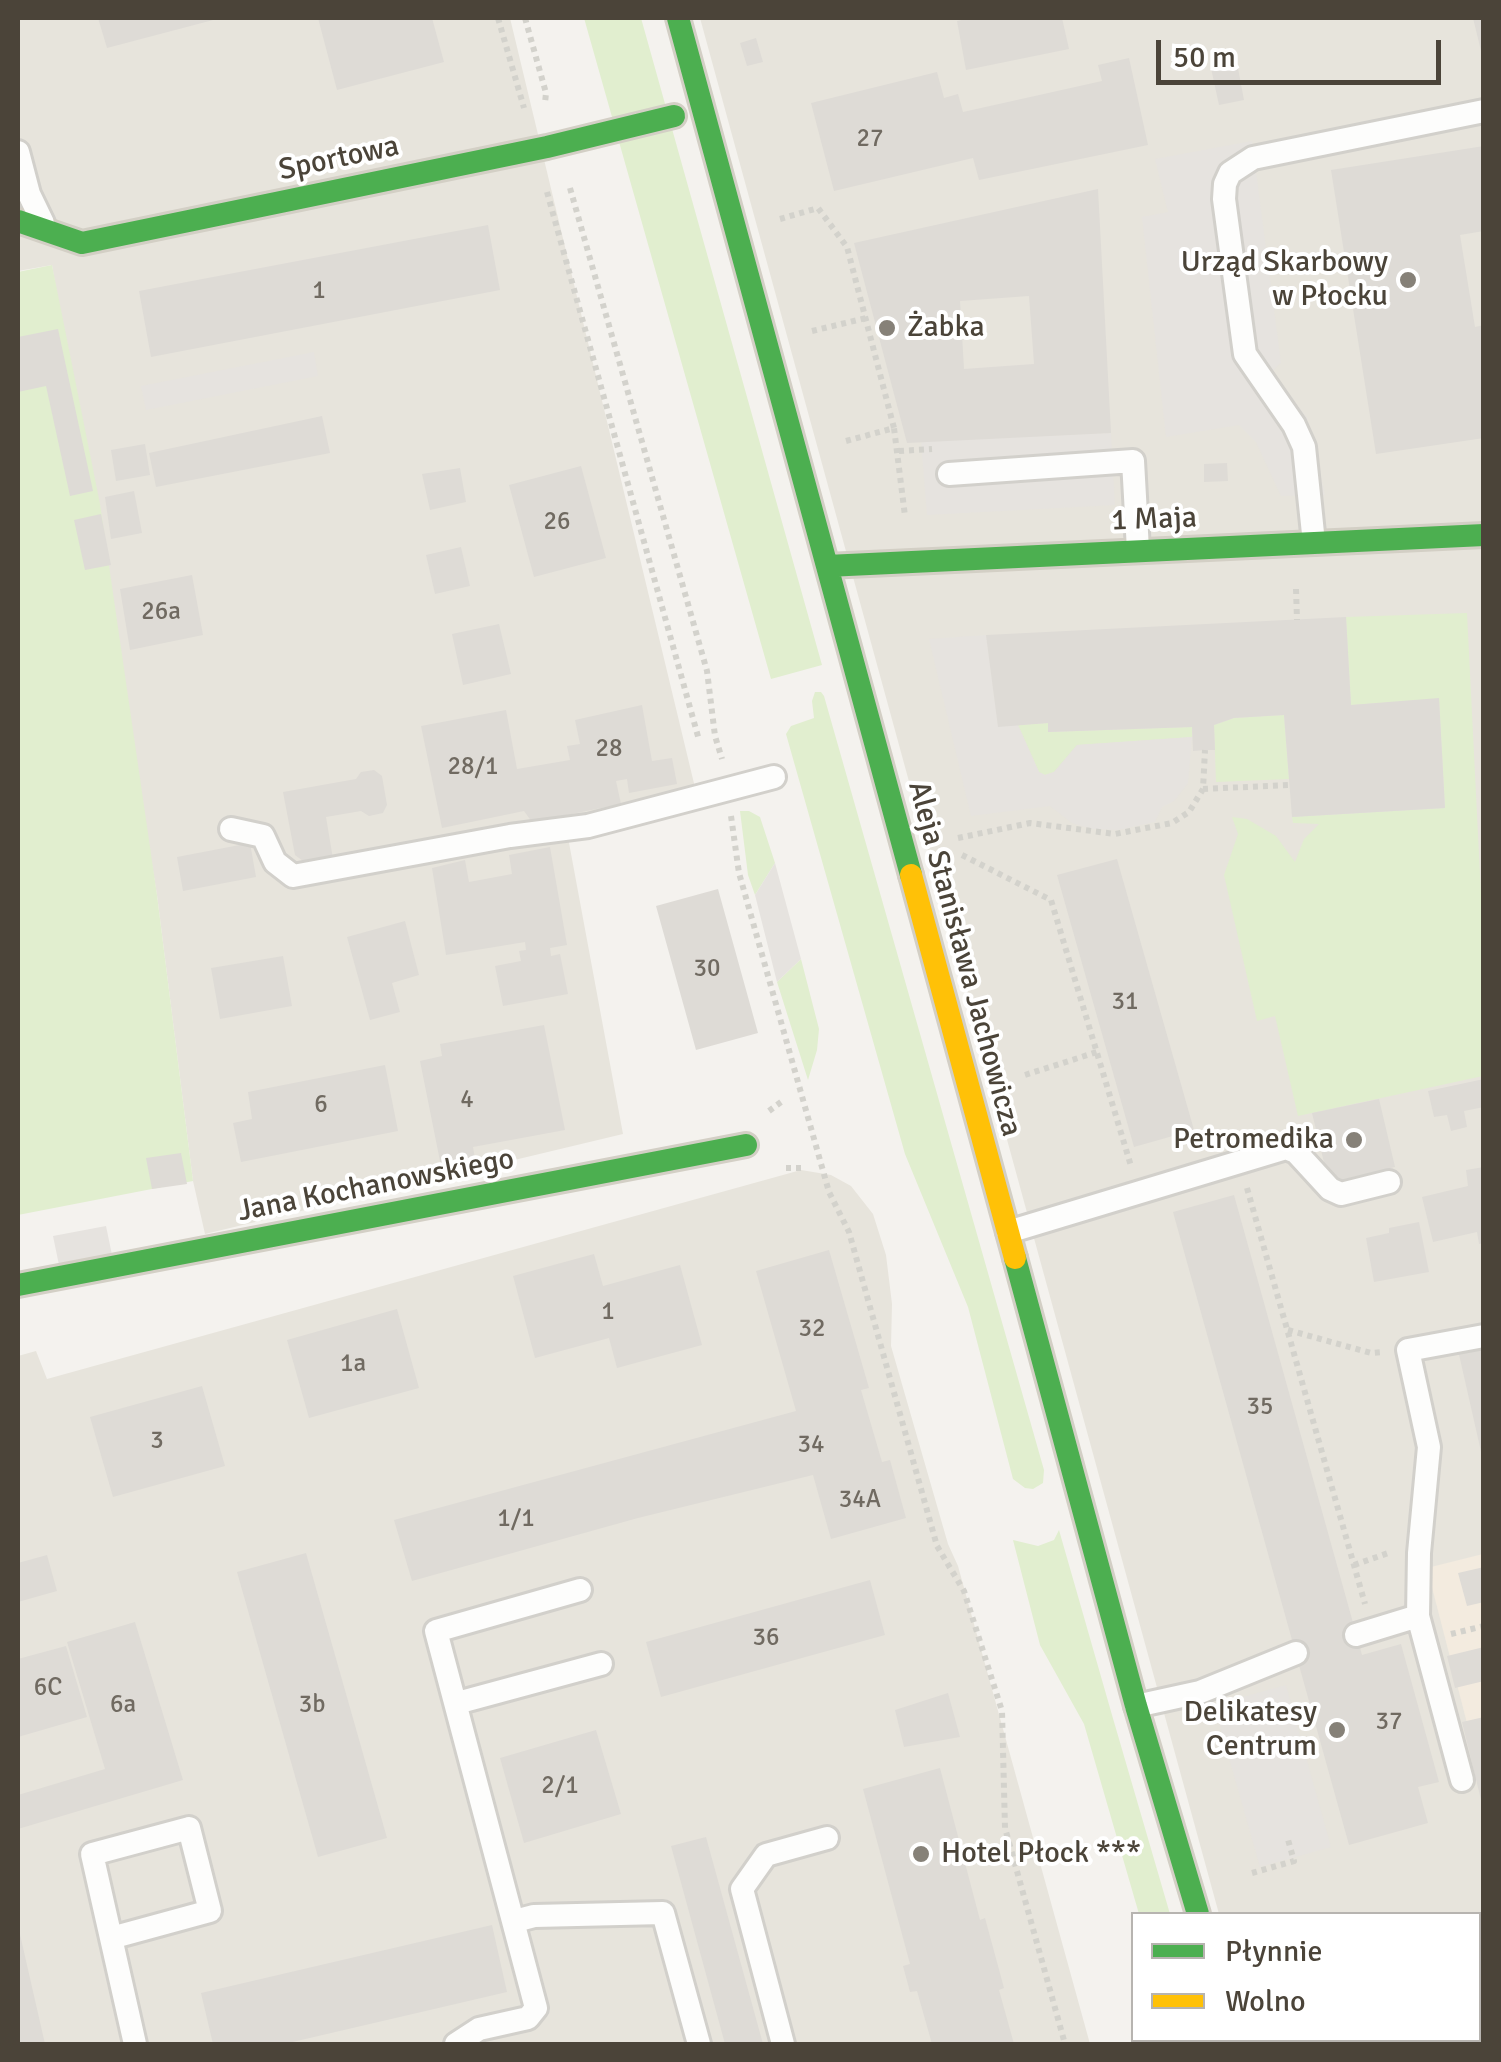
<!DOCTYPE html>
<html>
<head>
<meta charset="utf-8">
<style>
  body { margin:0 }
  #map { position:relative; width:1501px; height:2062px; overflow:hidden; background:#f4f2ee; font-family:Signika,sans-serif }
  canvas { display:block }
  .frame { position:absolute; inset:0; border:20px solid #4b4439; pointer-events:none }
  .legend { position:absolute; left:1131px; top:1912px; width:350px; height:130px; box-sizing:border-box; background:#fff; border:2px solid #b7b4b0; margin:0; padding:12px 18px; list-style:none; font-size:30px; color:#4b4439 }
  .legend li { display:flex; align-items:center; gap:20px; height:50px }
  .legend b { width:50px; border:2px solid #b7b4b0 }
  .scale { position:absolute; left:1156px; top:40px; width:285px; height:45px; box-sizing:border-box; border:5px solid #4b4439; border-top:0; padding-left:12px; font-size:30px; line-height:35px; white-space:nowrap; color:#4b4439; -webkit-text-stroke:8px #fff; paint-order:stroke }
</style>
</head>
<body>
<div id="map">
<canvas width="1501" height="2062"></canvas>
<div class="frame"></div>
<ul class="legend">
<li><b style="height:12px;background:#4caf50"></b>Płynnie</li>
<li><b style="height:12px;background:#ffc107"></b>Wolno</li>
</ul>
<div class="scale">50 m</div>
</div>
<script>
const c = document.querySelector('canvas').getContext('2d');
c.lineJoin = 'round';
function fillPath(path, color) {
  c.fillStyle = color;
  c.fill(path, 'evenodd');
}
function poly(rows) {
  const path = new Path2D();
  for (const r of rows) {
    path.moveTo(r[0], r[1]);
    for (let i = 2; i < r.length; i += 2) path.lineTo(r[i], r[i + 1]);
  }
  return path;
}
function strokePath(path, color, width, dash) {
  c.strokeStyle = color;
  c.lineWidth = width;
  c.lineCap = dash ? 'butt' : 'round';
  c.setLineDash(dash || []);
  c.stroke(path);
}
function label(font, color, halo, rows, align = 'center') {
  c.font = font + ' Signika,sans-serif';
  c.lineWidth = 8;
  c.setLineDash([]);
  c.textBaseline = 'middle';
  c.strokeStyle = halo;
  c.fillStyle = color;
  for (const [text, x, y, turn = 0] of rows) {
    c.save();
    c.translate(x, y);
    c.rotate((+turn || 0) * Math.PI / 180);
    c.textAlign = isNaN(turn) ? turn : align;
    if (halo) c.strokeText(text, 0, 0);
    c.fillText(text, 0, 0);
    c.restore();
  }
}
fillPath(poly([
  [18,18,510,18,698,800,567,832,623,1134,205,1234,193,1181,157,895,52,265,18,271],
  [700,18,1483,18,1483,2044,1254,2044,1253,2040,1478,2040,1478,1914,1219,1914],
  [801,1170,831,1175,851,1186,873,1214,886,1255,892,1304,891,1346,948,1544,958,1566,1090,2044,18,2044,18,1356,36,1351,47,1379]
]), '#e7e4dc');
fillPath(poly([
  [1483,1554,1483,1723,1468,1727,1427,1568]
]), '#f3ebdf');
fillPath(poly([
  [584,18,641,18,822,665,771,679],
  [52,265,100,504,157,895,193,1181,18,1215,18,272],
  [1467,613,1483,935,1483,1076,1298,1116,1275,1016,1257,1021,1224,875,1238,834,1232,817,1247,819,1276,836,1295,862,1304,839,1319,824,1293,823,1292,817,1445,808,1439,699,1351,705,1346,617],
  [815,692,821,692,824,696,1044,1470,1043,1483,1033,1489,1025,1488,1013,1479,968,1307,905,1154,786,734,791,726,814,718,812,701],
  [1284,715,1289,779,1216,782,1214,725,1234,718],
  [1048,723,1049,732,1192,727,1192,737,1077,745,1054,772,1045,775,1039,772,1018,725],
  [740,811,749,811,760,817,775,863,755,895,748,875],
  [801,959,819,1029,817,1050,808,1080,777,982],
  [1059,1530,1112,1715,1170,1914,1139,1914,1084,1724,1040,1645,1013,1540,1038,1546,1054,1540]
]), '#e1eecf');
fillPath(poly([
  [1252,141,1281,363,1272,371,1307,418,1325,495,1281,496,1256,442,1239,425,1166,437,1142,217,1168,212,1155,159],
  [314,352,318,376,146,410,141,386],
  [1111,433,1115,505,927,515,921,441],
  [986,635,998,726,1018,725,1039,772,1045,775,1054,772,1077,745,1192,737,1188,783,1174,801,1162,807,1155,822,1118,830,1093,829,1072,823,1050,806,971,816,929,639],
  [775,863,801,959,777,982,755,895],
  [106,1226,112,1255,59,1265,53,1236],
  [1286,1685,1331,1847,1260,1867,1214,1705]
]), '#e6e3df');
fillPath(poly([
  [98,18,217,18,217,19,107,48],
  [318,18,432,18,444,62,337,90],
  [971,18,1062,18,1069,49,966,70,957,21],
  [1473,18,1484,18,1484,55,1482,55],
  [756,38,763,62,747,66,740,43],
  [1129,58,1148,145,979,180,973,158,834,191,811,103,937,72,944,98,958,94,963,112,1102,81,1098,65],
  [1237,63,1244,100,1219,105,1211,68],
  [1484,146,1484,231,1460,235,1475,327,1484,325,1484,438,1376,454,1331,170],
  [1098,189,1111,433,907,443,854,243],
  [1029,296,1034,364,964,369,960,301],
  [488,225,500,290,151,357,139,291],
  [58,329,93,491,70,496,46,386,18,392,18,337],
  [322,416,330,453,156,487,149,453],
  [145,444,150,475,116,481,111,450],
  [1227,463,1228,481,1204,482,1204,464],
  [581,466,606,558,534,577,509,485],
  [460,468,466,502,430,510,422,474],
  [134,491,142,533,111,539,105,497],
  [101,514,111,565,85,570,74,520],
  [461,547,470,586,435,594,426,555],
  [192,575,203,635,130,650,120,589],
  [1346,617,1351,705,1439,698,1445,808,1292,817,1284,715,1234,718,1214,725,1215,750,1205,750,1193,751,1192,727,1048,732,1048,723,998,727,986,635],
  [499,624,511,674,463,685,452,634],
  [642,705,652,761,672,758,677,784,629,793,627,779,616,781,621,804,532,822,524,811,442,828,421,726,506,710,517,769,570,760,567,746,580,744,575,720],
  [374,770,382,776,387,805,383,813,369,816,361,811,326,817,333,859,307,864,295,855,283,792,356,779,361,772],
  [250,843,256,877,183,891,177,857],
  [550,847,567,945,550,948,551,956,560,954,568,994,503,1006,495,966,521,961,519,951,526,950,525,942,446,955,432,868,465,860,469,882,512,874,509,855],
  [1117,859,1194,1130,1134,1147,1057,875],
  [718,889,758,1033,696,1050,656,906],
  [405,921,419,975,392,983,400,1012,370,1020,347,937],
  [283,956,292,1006,220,1019,211,968],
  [544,1025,565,1130,473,1147,475,1159,441,1166,420,1061,442,1056,440,1044],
  [385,1065,398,1131,241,1162,233,1123,252,1119,248,1092],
  [1484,1079,1484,1107,1464,1111,1467,1127,1451,1131,1447,1115,1434,1117,1428,1091],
  [1379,1099,1395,1167,1329,1183,1312,1113],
  [181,1153,187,1184,152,1189,146,1158],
  [1484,1167,1484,1243,1479,1244,1477,1232,1433,1242,1422,1197,1468,1186,1466,1170],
  [1234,1195,1362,1655,1401,1644,1439,1782,1418,1787,1428,1823,1349,1845,1173,1212],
  [1419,1222,1429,1272,1374,1282,1366,1238,1389,1233,1389,1228],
  [829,1250,869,1388,861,1390,882,1462,890,1460,906,1518,831,1539,813,1475,638,1518,412,1581,394,1520,796,1411,756,1271],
  [594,1254,603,1286,680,1265,702,1345,617,1368,609,1338,535,1358,513,1276],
  [397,1309,419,1388,309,1418,287,1340],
  [1484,1345,1484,1456,1482,1456,1458,1350],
  [202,1386,225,1466,113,1497,90,1417],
  [306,1553,387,1838,318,1857,237,1572],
  [47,1555,57,1591,18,1602,18,1563],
  [1484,1567,1484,1602,1467,1606,1458,1573],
  [870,1580,885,1635,661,1697,646,1642],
  [135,1622,183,1780,18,1829,18,1795,105,1769,67,1642],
  [66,1646,87,1717,18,1737,18,1659],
  [1484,1647,1484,1681,1455,1688,1447,1656],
  [948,1693,960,1737,904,1747,895,1710],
  [1484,1717,1484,1803,1482,1804,1462,1722],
  [596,1730,621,1814,524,1843,500,1758],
  [940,1768,980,1920,985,1918,1004,1988,999,1990,1014,2044,932,2044,917,1991,910,1992,903,1966,910,1964,863,1789],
  [706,1837,763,2044,725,2044,671,1846],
  [492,1925,507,1992,284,2044,213,2044,201,1993],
  [19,1930,45,2044,18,2044]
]), '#dedbd6');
const lane = poly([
  [18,152,29,194,43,223],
  [949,474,1133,461,1138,550],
  [1314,543,1304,447,1294,425,1245,354,1224,199,1225,184,1230,173,1253,158,1484,111],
  [231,829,263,836,275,862,293,876,510,836,588,826,774,777],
  [1008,1232,1286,1148,1296,1152,1330,1189,1341,1194,1389,1182],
  [1418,1616,1419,1553,1429,1447,1408,1350,1484,1336],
  [1356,1635,1418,1616,1462,1780],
  [457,1703,601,1664],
  [1136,1706,1200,1692,1296,1653],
  [515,1921,534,1916,663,1913,699,2044],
  [111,1938,210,1911,189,1828,92,1854,111,1938,135,2044],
  [456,2044,479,2029,528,2018,536,2008,436,1631,580,1590],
  [783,2044,742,1889,766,1855,827,1838]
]);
const fast = poly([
  [678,18,911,875],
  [18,221,82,243,547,147,674,116],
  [827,566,1484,535],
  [1015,1258,1136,1706,1198,1914],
  [18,1285,746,1145],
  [1235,2040,1236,2044]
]);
const slow = poly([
  [911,875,1015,1258]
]);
strokePath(lane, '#d2d0cb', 28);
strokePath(fast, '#d3cfc5', 28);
strokePath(slow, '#d3cfc5', 28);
strokePath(poly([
  [498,18,524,108],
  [525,18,546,93,545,103],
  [570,188,707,671,715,736,722,759],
  [547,192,699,740],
  [780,219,818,208,847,247,894,428],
  [812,331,866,318],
  [846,441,894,428,905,516],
  [899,451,932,449],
  [1296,589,1297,620],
  [1203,789,1289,785],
  [731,816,739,873,818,1153,829,1192,849,1232,937,1546,964,1591,1002,1711,1005,1828,1065,2044],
  [958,838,1030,823,1115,834,1172,823,1189,812,1203,789,1205,750],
  [962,855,1051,900,1131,1166],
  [1025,1075,1097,1052],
  [769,1111,785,1099],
  [786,1168,804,1168],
  [1247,1188,1365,1604],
  [1288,1330,1371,1353,1382,1352],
  [1354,1565,1391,1552],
  [1451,1634,1484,1626],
  [1252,1873,1294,1861,1287,1836]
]), '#d3d2cc', 6, [5, 5]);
strokePath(lane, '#fdfdfc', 22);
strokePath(fast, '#4caf50', 22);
strokePath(slow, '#ffc107', 22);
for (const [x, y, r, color] of [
  [1408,280,10,"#868178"],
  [887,328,10,"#868178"],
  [1354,1140,10,"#868178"],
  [1337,1730,10,"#868178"],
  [921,1854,10,"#868178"]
]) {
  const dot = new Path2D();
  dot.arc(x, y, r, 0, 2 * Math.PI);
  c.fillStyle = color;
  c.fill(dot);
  strokePath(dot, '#fff', 4);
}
label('25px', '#706a61', null, [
  ["27",870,139],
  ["1",319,291],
  ["26",557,522],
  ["26a",161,612],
  ["28",609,749],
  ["28/1",473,767],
  ["30",707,969],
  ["31",1125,1002],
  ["4",467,1100],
  ["6",321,1105],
  ["1",608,1312],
  ["32",812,1329],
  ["1a",353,1364],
  ["35",1260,1407],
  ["3",157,1441],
  ["34",811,1445],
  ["34A",860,1500],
  ["1/1",516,1519],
  ["36",766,1638],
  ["6C",48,1688],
  ["6a",123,1705],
  ["3b",312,1705],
  ["37",1389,1722],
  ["2/1",560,1786]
]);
label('30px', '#4b4439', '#fff', [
  ["Sportowa",339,159,-12],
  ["1 Maja",1154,520,-2],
  ["Aleja Stanisława Jachowicza",964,959,75],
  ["Jana Kochanowskiego",376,1186,-11]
]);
label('30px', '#4b4439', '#fff', [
  ["Urząd Skarbowy",1388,263],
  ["w Płocku",1388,297],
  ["Żabka",907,328,"left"],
  ["Petromedika",1334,1140],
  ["Delikatesy",1317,1713],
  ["Centrum",1317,1747],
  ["Hotel Płock ***",941,1854,"left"]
], 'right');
</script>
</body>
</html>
